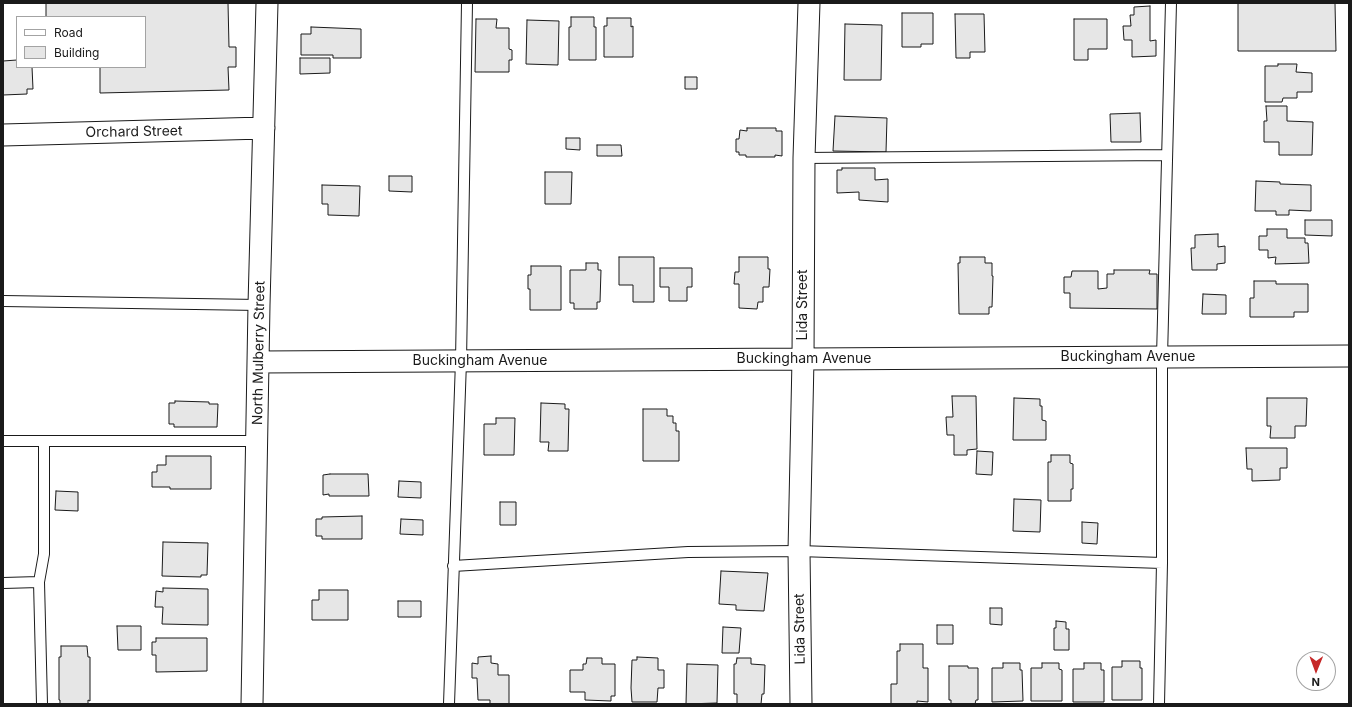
<!DOCTYPE html>
<html>
<head>
<meta charset="utf-8">
<style>
  body { margin:0 }
  #map { position:relative; width:1352px; height:707px; overflow:hidden; background:#fff; font-family:Inter,sans-serif }
  canvas { display:block }
  .frame { position:absolute; inset:0; border:4px solid #1a1a1a; pointer-events:none }
  .legend { position:absolute; left:16px; top:16px; width:130px; height:52px; box-sizing:border-box; background:#fff; border:1px solid #a3a3a3; margin:0; padding:5px 7px; list-style:none; font-size:12px; color:#1a1a1a }
  .legend li { display:flex; align-items:center; gap:8px; height:20px }
  .legend b { width:20px; border:1px solid #a3a3a3 }
  .north { position:absolute; left:1296px; top:651px; width:40px; height:40px; box-sizing:border-box; background:#fff; border:1px solid #a3a3a3; border-radius:50%; rotate:181deg; font-size:11px; font-weight:700; line-height:16px; text-align:center; color:#1a1a1a }
  .north::after { content:''; display:block; margin:auto; width:14px; height:18px; background:#c62828; clip-path:polygon(50% 0,100% 100%,50% 72%,0 100%) }
</style>
</head>
<body>
<div id="map">
<canvas width="1352" height="707"></canvas>
<div class="frame"></div>
<ul class="legend">
<li><b style="height:5px;background:#fff"></b>Road</li>
<li><b style="height:11px;background:#e6e6e6"></b>Building</li>
</ul>
<div class="north">N</div>
</div>
<script>
const c = document.querySelector('canvas').getContext('2d');
c.lineJoin = 'round';
function fillPath(path, color) {
  c.fillStyle = color;
  c.fill(path, 'evenodd');
}
function poly(rows) {
  const path = new Path2D();
  for (const r of rows) {
    path.moveTo(r[0], r[1]);
    for (let i = 2; i < r.length; i += 2) path.lineTo(r[i], r[i + 1]);
  }
  return path;
}
function strokePath(path, color, width, dash) {
  c.strokeStyle = color;
  c.lineWidth = width;
  c.lineCap = dash ? 'butt' : 'round';
  c.setLineDash(dash || []);
  c.stroke(path);
}
function label(font, color, halo, rows, align = 'center') {
  c.font = font + ' Inter,sans-serif';
  c.lineWidth = 3;
  c.setLineDash([]);
  c.textBaseline = 'middle';
  c.strokeStyle = halo;
  c.fillStyle = color;
  for (const [text, x, y, turn = 0] of rows) {
    c.save();
    c.translate(x, y);
    c.rotate((+turn || 0) * Math.PI / 180);
    c.textAlign = isNaN(turn) ? turn : align;
    if (halo) c.strokeText(text, 0, 0);
    c.fillText(text, 0, 0);
    c.restore();
  }
}
const building = poly([
  [46,3,228,3,229,47,236,47,236,67,228,67,229,90,100,93,100,67,145,67,145,17,46,17,46,3],
  [1238,3,1335,3,1336,51,1238,51,1238,3],
  [1150,6,1150,41,1156,40,1156,56,1132,57,1132,40,1124,40,1123,26,1131,26,1130,15,1134,15,1134,7,1150,6],
  [902,13,933,13,933,44,921,44,921,47,902,47,902,13],
  [955,14,984,14,985,52,970,52,970,58,956,58,955,14],
  [571,17,594,17,594,27,596,27,596,60,569,60,569,27,571,27,571,17],
  [607,18,631,18,631,27,633,26,633,57,604,57,604,26,607,26,607,18],
  [476,19,497,19,496,28,509,28,509,49,512,50,512,60,509,60,509,72,475,72,476,19],
  [1074,19,1107,19,1107,49,1088,49,1088,60,1074,60,1074,19],
  [527,20,559,21,558,65,526,64,527,20],
  [845,24,882,25,881,80,844,80,845,24],
  [311,27,361,29,361,58,333,58,333,55,301,55,301,34,311,34,311,27],
  [300,58,330,58,330,73,300,74,300,58],
  [17,60,17,67,32,67,33,89,27,89,27,94,3,95,3,61,17,60],
  [1278,64,1297,64,1296,72,1312,73,1312,92,1297,92,1297,98,1283,98,1282,102,1265,102,1265,66,1278,66,1278,64],
  [685,77,697,77,697,89,685,89,685,77],
  [1266,106,1287,106,1287,121,1313,122,1312,155,1279,155,1279,142,1264,142,1264,121,1267,121,1266,106],
  [1140,113,1141,142,1111,142,1110,114,1140,113],
  [835,116,887,118,886,152,833,151,835,116],
  [747,128,776,128,776,131,782,131,782,156,775,155,775,157,746,157,746,155,739,155,739,152,736,152,736,139,739,139,740,130,747,131,747,128],
  [566,138,580,138,580,150,566,149,566,138],
  [597,145,621,145,622,156,597,156,597,145],
  [842,168,875,168,875,180,888,179,888,202,859,200,859,192,837,193,837,170,842,170,842,168],
  [545,172,572,172,571,204,545,204,545,172],
  [389,176,412,176,412,192,389,191,389,176],
  [1256,181,1280,182,1280,184,1311,185,1311,211,1289,210,1289,215,1276,215,1276,211,1255,211,1256,181],
  [322,185,360,186,359,216,328,215,328,204,322,204,322,185],
  [1305,220,1332,220,1332,236,1305,235,1305,220],
  [1267,229,1287,229,1287,238,1305,238,1305,243,1308,243,1309,263,1275,264,1276,257,1268,258,1268,250,1259,250,1259,236,1267,236,1267,229],
  [1218,234,1218,247,1225,246,1225,263,1217,264,1217,270,1192,270,1191,248,1195,248,1195,235,1218,234],
  [619,257,654,257,654,302,633,302,633,285,619,285,619,257],
  [739,257,768,257,768,269,770,269,769,287,763,287,763,302,758,302,757,309,739,308,739,284,734,284,735,272,739,272,739,257],
  [960,257,985,257,985,263,992,263,992,276,993,276,992,307,989,307,989,314,959,314,958,263,960,263,960,257],
  [586,263,598,263,598,270,601,270,600,302,597,302,597,309,574,309,574,303,570,303,570,270,586,270,586,263],
  [531,266,561,266,561,310,530,310,530,289,528,289,528,275,531,275,531,266],
  [660,268,692,268,692,287,687,287,687,301,669,301,669,287,660,287,660,268],
  [1114,270,1150,270,1149,274,1157,274,1157,309,1070,308,1070,293,1064,293,1064,277,1071,277,1072,271,1098,271,1098,289,1107,288,1107,274,1114,274,1114,270],
  [1254,281,1276,281,1276,284,1308,284,1308,312,1294,312,1294,317,1250,317,1250,298,1254,298,1254,281],
  [1203,294,1226,295,1226,314,1202,314,1203,294],
  [952,396,976,396,977,449,967,450,967,455,954,455,954,435,947,435,946,417,953,417,952,396],
  [1014,398,1040,399,1040,406,1042,406,1042,420,1046,421,1046,440,1013,440,1014,398],
  [1267,398,1307,398,1306,426,1295,426,1295,438,1270,438,1271,426,1267,426,1267,398],
  [175,401,209,402,209,404,218,404,217,427,174,427,174,424,169,424,169,403,175,403,175,401],
  [541,403,565,404,565,409,569,409,568,451,548,451,549,442,540,442,541,403],
  [643,409,667,409,667,416,673,416,673,423,676,423,676,431,679,431,679,461,643,461,643,409],
  [496,418,515,418,514,455,484,455,484,424,496,424,496,418],
  [1246,448,1287,448,1287,468,1280,468,1280,480,1252,481,1252,469,1247,469,1246,448],
  [977,451,993,452,992,475,976,474,977,451],
  [1051,455,1070,455,1070,463,1073,464,1073,489,1071,489,1071,501,1048,501,1048,462,1051,462,1051,455],
  [166,456,211,456,211,489,170,489,170,487,152,487,152,472,157,472,157,465,166,465,166,456],
  [330,474,368,474,369,496,329,496,329,494,323,495,323,475,330,474],
  [399,481,421,482,421,498,398,497,399,481],
  [56,491,78,492,78,511,55,510,56,491],
  [1014,499,1041,500,1040,532,1013,531,1014,499],
  [500,502,516,502,516,525,500,525,500,502],
  [362,516,362,539,322,539,322,536,316,536,316,519,322,519,322,517,362,516],
  [401,519,423,520,423,535,400,534,401,519],
  [1082,522,1098,523,1097,544,1082,543,1082,522],
  [163,542,208,543,207,575,201,575,201,577,162,576,163,542],
  [721,571,768,573,764,611,736,610,736,605,719,604,721,571],
  [163,588,208,589,208,625,162,624,163,607,155,607,156,591,163,592,163,588],
  [319,590,348,590,348,620,312,620,312,600,319,600,319,590],
  [398,601,421,601,421,617,398,617,398,601],
  [990,608,1002,608,1002,625,990,624,990,608],
  [1056,621,1066,622,1066,629,1069,629,1069,650,1054,650,1054,628,1056,628,1056,621],
  [937,625,953,625,953,644,937,644,937,625],
  [117,626,141,626,141,650,118,650,117,626],
  [723,627,741,628,739,653,722,653,723,627],
  [156,638,207,638,207,671,156,672,156,655,152,655,152,642,156,642,156,638],
  [900,644,923,644,923,668,928,668,928,702,917,701,917,704,891,704,891,684,897,684,897,651,900,651,900,644],
  [61,646,87,646,88,657,90,657,90,701,88,700,88,704,60,704,60,700,59,700,59,657,61,657,61,646],
  [491,656,491,663,498,664,498,675,509,675,509,704,490,704,490,700,478,700,477,678,472,678,472,663,478,664,478,657,491,656],
  [637,657,658,658,658,670,664,670,664,688,658,688,657,702,632,702,631,688,632,660,637,660,637,657],
  [587,658,602,658,602,664,615,664,615,696,611,696,611,701,585,700,585,692,570,692,570,670,583,670,583,664,586,664,587,658],
  [737,658,751,658,751,664,765,665,764,694,762,694,761,704,737,704,737,694,734,694,734,664,736,664,737,658],
  [1122,661,1140,661,1140,668,1142,668,1142,700,1112,700,1112,667,1122,667,1122,661],
  [1003,663,1020,663,1020,670,1022,670,1023,701,992,702,992,668,1003,668,1003,663],
  [1042,663,1059,663,1059,669,1062,670,1062,701,1031,701,1031,668,1042,668,1042,663],
  [1084,663,1101,663,1101,670,1104,670,1104,702,1073,702,1073,669,1084,669,1084,663],
  [687,664,718,665,717,703,686,704,687,664],
  [949,666,968,666,968,668,978,668,978,700,976,700,975,704,951,704,951,700,949,700,949,666]
]);
fillPath(building, '#e6e6e6');
strokePath(building, '#1a1a1a', 1);
const lane = poly([
  [804,158,1167,155],
  [3,301,259,305],
  [3,441,257,441],
  [453,566,688,552,799,551,1162,563],
  [39,582,42,704],
  [3,583,39,582,44,554,44,441],
  [449,704,461,361,467,3],
  [1159,704,1162,563,1162,357,1171,3]
]);
const street = poly([
  [3,135,264,128],
  [259,362,1349,356],
  [252,704,259,305,267,3],
  [801,704,799,551,803,359,804,158,809,3]
]);
strokePath(lane, '#1a1a1a', 12);
strokePath(street, '#1a1a1a', 23);
strokePath(lane, '#fff', 10);
strokePath(street, '#fff', 21);
label('14px', '#1a1a1a', '#fff', [
  ["Orchard Street",134,132,-1],
  ["Lida Street",803,305,-90],
  ["North Mulberry Street",259,353,-89],
  ["Buckingham Avenue",1128,357],
  ["Buckingham Avenue",804,359],
  ["Buckingham Avenue",480,361],
  ["Lida Street",800,629,-91]
]);
</script>
</body>
</html>
